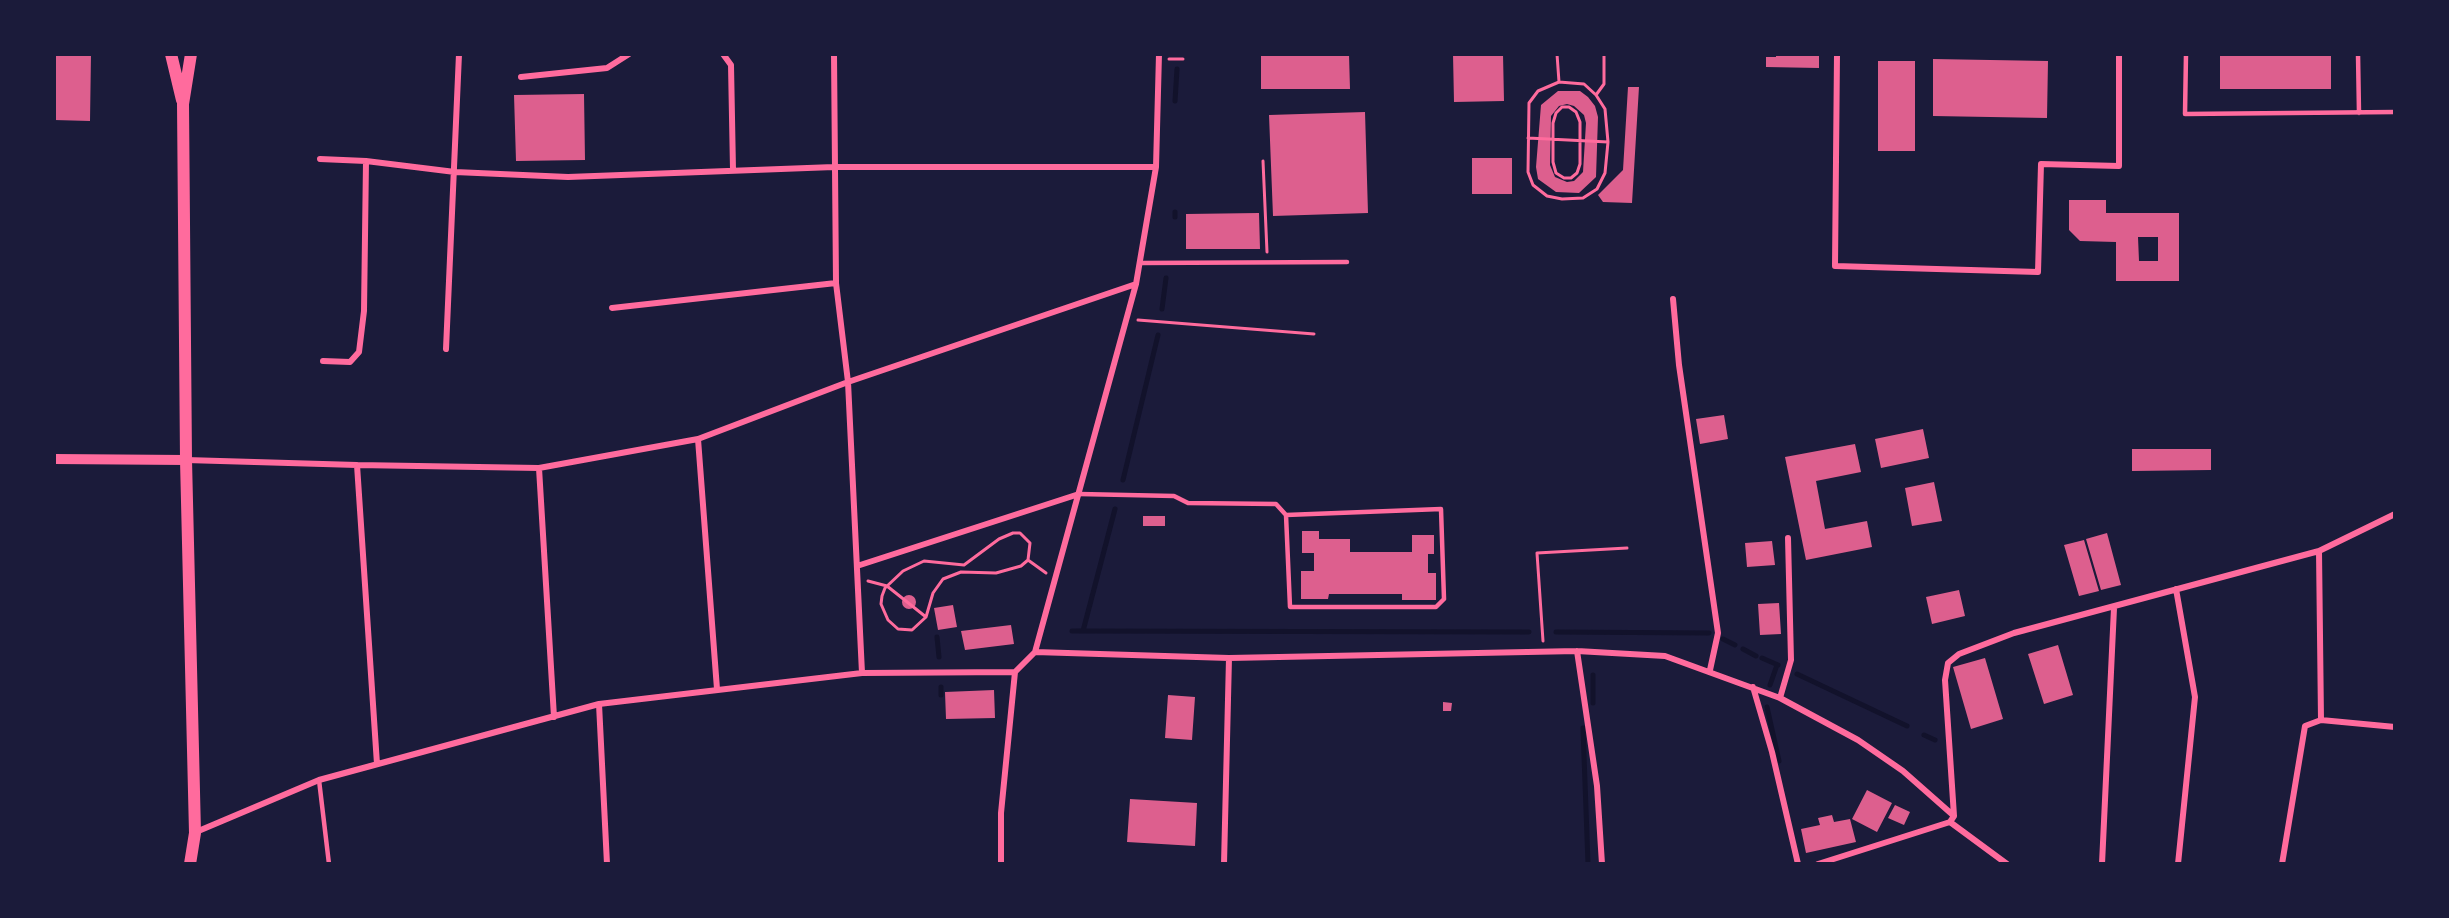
<!DOCTYPE html>
<html>
<head>
<meta charset="utf-8">
<style>
  body { margin:0 }
  #map { position:relative; width:2449px; height:918px; overflow:hidden; background:#1b1b3a; font-family:Lato,sans-serif }
  canvas { display:block }
  .frame { position:absolute; inset:0; border:56px solid #1b1b3a; pointer-events:none }
</style>
</head>
<body>
<div id="map">
<canvas width="2449" height="918"></canvas>
<div class="frame"></div>
</div>
<script>
const c = document.querySelector('canvas').getContext('2d');
c.lineJoin = 'round';
function poly(rows) {
  const path = new Path2D();
  for (const r of rows) {
    if (r.length === 3) {
      path.moveTo(r[0] + r[2], r[1]);
      path.arc(r[0], r[1], r[2], 0, 2 * Math.PI);
      continue;
    }
    path.moveTo(r[0], r[1]);
    for (let i = 2; i < r.length; i += 2) path.lineTo(r[i], r[i + 1]);
  }
  return path;
}
function strokePath(path, color, width, dash) {
  c.strokeStyle = color;
  c.lineWidth = width;
  c.lineCap = dash ? 'butt' : 'round';
  c.setLineDash(dash || []);
  c.stroke(path);
}
function fillPath(path, color) {
  c.fillStyle = color;
  c.fill(path, 'evenodd');
}
strokePath(poly([
  [1175,101,1177,69],
  [1175,217,1175,212],
  [1162,309,1166,278],
  [1123,480,1158,335],
  [1072,631,1529,632],
  [1083,631,1115,509],
  [1556,632,1709,633],
  [937,637,939,657],
  [1723,639,1735,645],
  [1743,649,1756,656],
  [1762,658,1778,665],
  [1797,674,1907,726],
  [1593,675,1593,703],
  [1770,685,1777,665],
  [941,687,941,695],
  [1767,707,1779,761],
  [1583,728,1588,864],
  [1924,735,1935,740]
]), '#12122b', 5);
fillPath(poly([
  [54,54,91,54,90,121,54,120],
  [1261,54,1349,54,1350,89,1261,89],
  [1453,54,1503,54,1504,101,1454,102],
  [1776,54,1819,54,1819,68,1766,67,1766,57,1776,57],
  [2220,54,2331,54,2331,89,2220,89],
  [1933,59,2048,61,2047,118,1933,116],
  [1878,61,1915,61,1915,151,1878,151],
  [1628,87,1639,87,1632,203,1603,202,1598,195,1623,170],
  [1558,91,1580,91,1588,97,1595,106,1598,117,1596,177,1579,193,1556,192,1538,179,1536,167,1541,105],
  [1567,104,1574,106,1584,115,1586,123,1583,172,1574,181,1567,182,1555,177,1550,165,1551,116,1559,106],
  [584,94,585,160,516,161,514,95],
  [1365,112,1368,213,1273,216,1269,115],
  [1472,158,1512,158,1512,194,1472,194],
  [2069,200,2106,200,2106,213,2179,213,2179,281,2116,281,2116,242,2080,241,2069,230],
  [2138,237,2158,237,2158,261,2139,261],
  [1259,213,1260,249,1186,249,1186,214],
  [1724,415,1728,439,1700,444,1696,419],
  [1923,429,1929,458,1881,468,1875,439],
  [1855,444,1861,472,1816,481,1825,529,1867,521,1872,547,1806,560,1785,457],
  [2132,449,2211,449,2211,470,2132,471],
  [1934,482,1942,521,1912,526,1905,488],
  [1143,516,1165,516,1165,526,1143,526],
  [1302,531,1319,531,1319,539,1350,539,1350,552,1412,552,1412,535,1434,535,1434,554,1428,554,1428,573,1436,573,1436,600,1402,600,1402,594,1329,594,1328,599,1301,599,1301,571,1314,571,1314,553,1302,553],
  [2107,533,2121,585,2101,590,2086,539],
  [2084,540,2099,591,2079,596,2064,545],
  [1772,541,1775,565,1747,567,1745,543],
  [1959,590,1965,616,1932,624,1926,597],
  [909,602,7],
  [1779,603,1781,634,1760,635,1758,604],
  [953,605,957,627,938,630,934,608],
  [1011,625,1014,644,965,650,961,631],
  [2058,645,2073,695,2044,704,2028,654],
  [1985,658,2003,719,1971,729,1953,667],
  [994,690,995,718,946,719,945,692],
  [1168,695,1195,697,1192,740,1165,738],
  [1443,702,1452,703,1451,711,1443,711],
  [1867,790,1892,803,1877,832,1852,819],
  [1130,799,1197,803,1195,846,1127,842],
  [1895,805,1910,812,1904,825,1888,818],
  [1832,815,1834,822,1850,819,1856,842,1806,853,1801,829,1820,825,1818,818]
]), '#dd5f8e');
strokePath(poly([
  [1557,54,1559,82],
  [1169,59,1183,59],
  [1559,82,1584,84,1596,95,1605,109,1608,142,1605,173,1597,189,1583,198,1562,199,1547,196,1533,185,1528,172,1529,103,1538,91,1559,82],
  [1596,95,1604,84,1604,54],
  [1562,107,1569,107,1576,112,1580,122,1580,164,1577,173,1571,178,1564,178,1556,173,1553,162,1553,123,1556,113,1562,107],
  [1528,138,1608,142],
  [1263,161,1267,252],
  [1138,320,1314,334],
  [1013,533,1020,533,1030,543,1028,560,1021,566,996,573,961,572,943,579,933,593,926,617,912,630,898,629,888,620,881,604,882,596,885,588,903,571,924,561,964,565,999,539,1013,533],
  [1028,560,1046,573],
  [868,581,887,586,926,617],
  [1543,641,1537,553,1627,548]
]), '#ff6b9d', 3);
strokePath(poly([
  [2186,54,2185,114,2395,112],
  [2358,54,2359,113],
  [1140,263,1347,262],
  [1079,494,1174,496,1188,503,1276,504,1286,515,1441,509,1444,599,1436,607,1290,607,1286,515],
  [319,780,329,864]
]), '#ff6b9d', 4.5);
strokePath(poly([
  [723,54,731,65,733,170],
  [834,54,836,283,848,382,862,673],
  [1837,54,1835,266,2038,272,2041,164,2119,166,2119,54],
  [521,77,607,68,629,54],
  [320,159,366,161,455,172,568,177,834,167,1156,167],
  [1673,299,1679,365,1718,633,1710,670],
  [612,308,836,283],
  [446,349,459,54],
  [323,361,350,362,359,352,364,311,366,161],
  [698,439,717,689],
  [186,460,357,465],
  [539,468,554,717],
  [2395,514,2319,551,2321,720,2395,727],
  [857,566,1079,494],
  [2176,589,2195,697,2178,864],
  [1577,651,1597,786,1602,864],
  [1035,652,1229,658,1577,651,1665,656,1780,698,1858,740,1903,771,1954,816,1950,822,2007,864],
  [1753,687,1772,752,1798,864],
  [1780,698,1791,660,1788,538],
  [599,704,607,864],
  [377,764,357,465,539,468,698,439,848,382,1136,284],
  [1954,816,1945,680,1948,663,1959,654,2014,633,2319,551],
  [196,832,319,780,599,704,862,673,1015,672],
  [1001,864,1001,813,1015,672,1035,652,1136,284,1156,167,1159,54],
  [1224,864,1229,658],
  [1818,864,1950,822],
  [2102,864,2114,608],
  [2282,864,2305,726,2321,720]
]), '#ff6b9d', 6);
strokePath(poly([
  [54,459,186,460]
]), '#ff6b9d', 10);
strokePath(poly([
  [171,54,182,100],
  [190,864,195,833,186,460,183,104,191,54]
]), '#ff6b9d', 12);
</script>
</body>
</html>
